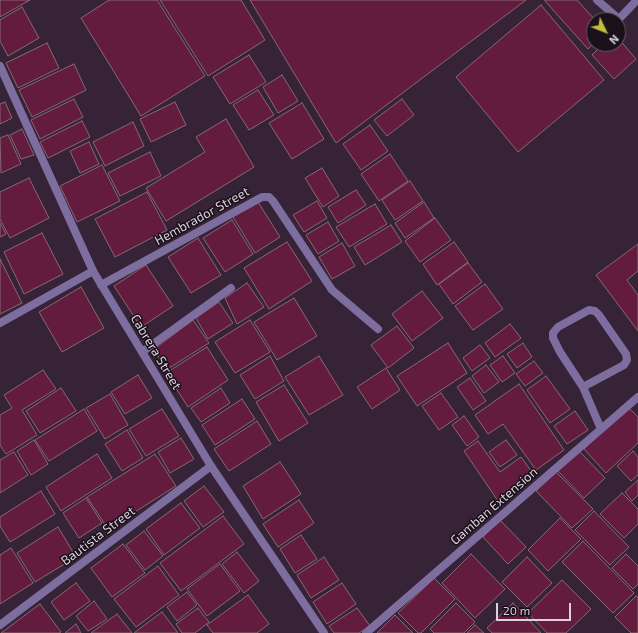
<!DOCTYPE html>
<html>
<head>
<meta charset="utf-8">
<style>
  body { margin:0 }
  #map { position:relative; width:638px; height:633px; overflow:hidden; background:#372337; font-family:"Exo 2",sans-serif }
  canvas { display:block }
  .north { position:absolute; left:586px; top:12px; width:40px; height:40px; box-sizing:border-box; background:#191019; border:1px solid #685d68; border-radius:50%; rotate:133deg; font-size:11px; font-weight:700; line-height:16px; text-align:center; color:#ded1de }
  .north::after { content:''; display:block; margin:auto; width:14px; height:18px; background:#c2bd3f; clip-path:polygon(50% 0,100% 100%,50% 72%,0 100%) }
  .scale { position:absolute; left:496px; top:603px; width:75px; height:18px; box-sizing:border-box; border:2px solid #ded1de; border-top:0; padding-left:5px; font-size:12px; line-height:14px; white-space:nowrap; color:#ded1de; -webkit-text-stroke:3px #191019; paint-order:stroke }
</style>
</head>
<body>
<div id="map">
<canvas width="638" height="633"></canvas>
<div class="north">N</div>
<div class="scale">20 m</div>
</div>
<script>
const c = document.querySelector('canvas').getContext('2d');
c.lineJoin = 'round';
function fillPath(path, color) {
  c.fillStyle = color;
  c.fill(path, 'evenodd');
}
function poly(rows) {
  const path = new Path2D();
  for (const r of rows) {
    path.moveTo(r[0], r[1]);
    for (let i = 2; i < r.length; i += 2) path.lineTo(r[i], r[i + 1]);
  }
  return path;
}
function strokePath(path, color, width, dash) {
  c.strokeStyle = color;
  c.lineWidth = width;
  c.lineCap = dash ? 'butt' : 'round';
  c.setLineDash(dash || []);
  c.stroke(path);
}
function label(font, color, halo, rows, align = 'center') {
  c.font = font + ' "Exo 2",sans-serif';
  c.lineWidth = 3;
  c.setLineDash([]);
  c.textBaseline = 'middle';
  c.strokeStyle = halo;
  c.fillStyle = color;
  for (const [text, x, y, turn = 0] of rows) {
    c.save();
    c.translate(x, y);
    c.rotate((+turn || 0) * Math.PI / 180);
    c.textAlign = isNaN(turn) ? turn : align;
    if (halo) c.strokeText(text, 0, 0);
    c.fillText(text, 0, 0);
    c.restore();
  }
}
const building = poly([
  [0,0,30,0,0,17,0,0],
  [109,0,157,0,205,76,141,116,81,18,109,0],
  [160,0,241,0,265,40,208,76,160,0],
  [250,0,526,0,336,143,250,0],
  [545,0,577,0,595,20,594,20,594,43,588,49,545,1,545,0],
  [541,5,604,80,518,152,456,77,541,5],
  [22,7,39,38,8,56,0,41,0,20,22,7],
  [618,38,636,59,614,79,592,55,603,44,618,44,618,38],
  [47,43,59,68,18,88,6,63,47,43],
  [249,55,266,82,230,104,213,77,249,55],
  [74,64,86,90,32,117,19,90,74,64],
  [282,75,298,101,278,113,263,87,282,75],
  [258,90,274,115,249,130,233,105,258,90],
  [74,99,83,117,40,139,31,120,74,99],
  [402,99,414,115,387,136,374,120,402,99],
  [5,102,12,118,0,124,0,104,5,102],
  [175,102,186,125,151,142,140,119,175,102],
  [302,103,324,139,292,159,269,123,302,103],
  [226,119,254,167,166,221,146,188,205,152,196,137,226,119],
  [82,121,90,137,48,158,40,142,82,121],
  [133,122,144,146,105,166,93,142,133,122],
  [370,125,388,151,361,170,343,144,370,125],
  [22,129,34,155,21,159,10,135,22,129],
  [8,135,21,164,1,173,0,138,8,135],
  [89,142,99,164,80,173,70,151,89,142],
  [150,152,161,176,120,196,108,173,150,152],
  [390,154,408,181,379,201,361,174,390,154],
  [102,165,120,201,77,222,60,186,102,165],
  [322,168,339,196,323,207,305,178,322,168],
  [29,178,49,218,10,238,0,219,0,192,29,178],
  [410,181,423,201,395,220,382,200,410,181],
  [356,190,366,205,338,223,328,207,356,190],
  [147,192,167,230,115,257,95,219,147,192],
  [317,201,327,218,304,232,293,215,317,201],
  [258,202,280,237,255,253,233,217,258,202],
  [424,202,434,218,405,238,395,223,424,202],
  [375,204,387,224,349,247,336,227,375,204],
  [435,218,451,240,420,262,405,241,435,218],
  [232,220,253,254,225,272,203,238,232,220],
  [328,222,339,241,318,254,306,235,328,222],
  [0,223,6,234,0,237,0,223],
  [391,225,402,242,365,265,354,247,391,225],
  [42,233,63,274,24,294,4,252,42,233],
  [198,238,221,275,191,293,168,257,198,238],
  [287,242,312,281,269,309,244,268,287,242],
  [454,242,468,262,437,285,423,264,454,242],
  [342,243,355,266,332,279,319,257,342,243],
  [638,244,638,271,627,280,638,295,638,331,596,275,638,244],
  [0,259,22,303,0,314,0,259],
  [468,263,482,282,453,304,439,284,468,263],
  [146,265,173,306,141,327,114,286,146,265],
  [247,283,264,307,237,324,225,298,247,283],
  [485,284,503,309,473,330,455,306,485,284],
  [81,287,104,328,62,352,39,312,81,287],
  [422,291,443,318,412,341,392,314,422,291],
  [294,298,317,336,277,360,254,322,294,298],
  [219,302,233,323,208,339,196,318,219,302],
  [193,320,209,343,166,370,154,349,193,320],
  [250,320,270,352,235,373,215,342,250,320],
  [510,324,521,338,495,357,485,343,510,324],
  [397,326,414,348,388,368,371,345,397,326],
  [448,343,467,373,417,406,397,376,448,343],
  [523,343,532,357,517,368,507,354,523,343],
  [480,345,490,358,472,371,463,358,480,345],
  [207,347,228,380,188,407,166,373,207,347],
  [270,356,284,381,255,399,240,375,270,356],
  [319,356,343,395,309,415,285,377,319,356],
  [503,356,515,373,502,382,490,365,503,356],
  [534,361,543,373,525,386,516,374,534,361],
  [486,365,499,382,484,393,472,376,486,365],
  [386,368,400,390,372,409,357,387,386,368],
  [43,370,56,389,22,410,37,435,6,454,0,445,0,415,12,408,4,395,43,370],
  [138,375,152,398,125,414,111,392,138,375],
  [546,376,570,409,550,423,527,390,546,376],
  [470,378,486,401,473,410,457,387,470,378],
  [519,384,564,450,536,470,503,424,488,434,475,415,519,384],
  [284,385,308,423,279,441,256,402,284,385],
  [61,388,76,411,40,433,26,411,61,388],
  [221,388,230,403,201,422,191,408,221,388],
  [441,393,458,417,439,430,422,406,441,393],
  [110,394,128,425,105,439,86,408,110,394],
  [242,399,255,419,215,445,202,425,242,399],
  [628,407,638,417,638,443,606,473,584,449,628,407],
  [84,409,97,431,49,461,35,440,84,409],
  [162,409,179,436,146,456,129,429,162,409],
  [575,411,588,430,567,444,554,426,575,411],
  [464,416,479,437,467,446,452,425,464,416],
  [257,421,271,444,229,471,214,449,257,421],
  [127,430,143,458,122,471,105,444,127,430],
  [181,438,194,459,170,473,158,452,181,438],
  [34,440,48,464,31,475,17,451,34,440],
  [506,440,517,455,500,467,489,452,506,440],
  [478,441,500,472,521,457,534,475,498,501,464,451,478,441],
  [578,450,605,478,584,498,557,470,578,450],
  [633,451,638,457,638,475,631,481,617,466,633,451],
  [14,452,28,475,0,493,0,460,14,452],
  [97,454,112,478,61,511,46,487,97,454],
  [155,454,176,486,108,529,87,497,155,454],
  [280,462,301,494,263,519,243,486,280,462],
  [556,472,593,509,572,528,536,491,556,472],
  [638,480,638,495,632,501,625,492,638,480],
  [204,486,224,512,203,527,184,501,204,486],
  [41,491,55,514,10,542,0,526,0,517,41,491],
  [622,493,638,509,638,524,624,538,600,514,622,493],
  [86,498,102,523,79,538,63,513,86,498],
  [299,500,314,523,278,547,263,524,299,500],
  [181,503,200,528,164,555,146,529,181,503],
  [594,511,629,547,610,565,575,530,594,511],
  [223,516,244,544,181,591,160,563,223,516],
  [560,518,581,539,548,571,528,550,560,518],
  [500,520,526,547,508,564,483,537,500,520],
  [58,527,76,557,35,582,17,553,58,527],
  [144,531,163,556,145,570,126,545,144,531],
  [301,535,317,559,295,573,280,549,301,535],
  [583,541,634,593,613,613,562,562,583,541],
  [123,544,145,573,112,597,91,568,123,544],
  [11,548,33,583,0,604,0,555,11,548],
  [237,552,259,581,244,593,222,564,237,552],
  [471,554,505,589,475,618,442,583,471,554],
  [626,554,638,566,638,584,633,589,612,568,626,554],
  [324,557,339,580,311,598,297,575,324,557],
  [527,557,552,583,527,607,502,582,527,557],
  [220,564,240,591,207,616,187,589,220,564],
  [158,566,179,595,136,627,114,599,158,566],
  [434,578,455,599,421,633,418,633,398,613,434,578],
  [562,580,591,609,566,633,547,633,528,613,562,580],
  [76,583,90,601,64,620,51,602,76,583],
  [342,583,356,604,327,624,313,602,342,583],
  [187,592,197,605,177,621,167,607,187,592],
  [248,595,269,624,257,633,213,633,207,625,248,595],
  [636,596,638,597,638,633,631,633,615,617,636,596],
  [94,601,107,619,88,631,76,616,94,601],
  [456,603,475,622,464,633,434,633,430,629,456,603],
  [513,603,541,633,492,633,487,628,513,603],
  [40,604,61,632,59,633,1,633,40,604],
  [198,608,209,622,195,633,182,633,176,624,198,608],
  [357,608,370,626,359,633,334,633,329,626,357,608],
  [162,612,178,633,134,633,162,612],
  [117,614,132,633,91,633,117,614],
  [395,615,413,633,377,633,395,615],
  [76,624,81,633,65,633,76,624],
  [475,625,484,633,467,633,475,625]
]);
fillPath(building, '#631c3e');
strokePath(building, '#886874', 1);
strokePath(poly([
  [142,352,231,288],
  [583,387,624,365,627,360,626,354,599,315,595,311,589,310,558,327,553,333,553,338,560,352,583,387,601,429]
]), '#7d6e9f', 8);
strokePath(poly([
  [597,0,619,19,637,0],
  [101,285,262,197,269,197,273,201,332,290,378,329],
  [0,323,93,271],
  [0,625,211,466],
  [366,633,638,397]
]), '#7d6e9f', 8);
strokePath(poly([
  [0,66,93,271,211,466,324,633]
]), '#7d6e9f', 8);
label('13px', '#ded1de', '#191019', [
  ["Hembrador Street",202,216,-29],
  ["Cabrera Street",156,352,59],
  ["Gamban Extension",494,506,-41],
  ["Bautista Street",98,536,-37]
]);
</script>
</body>
</html>
